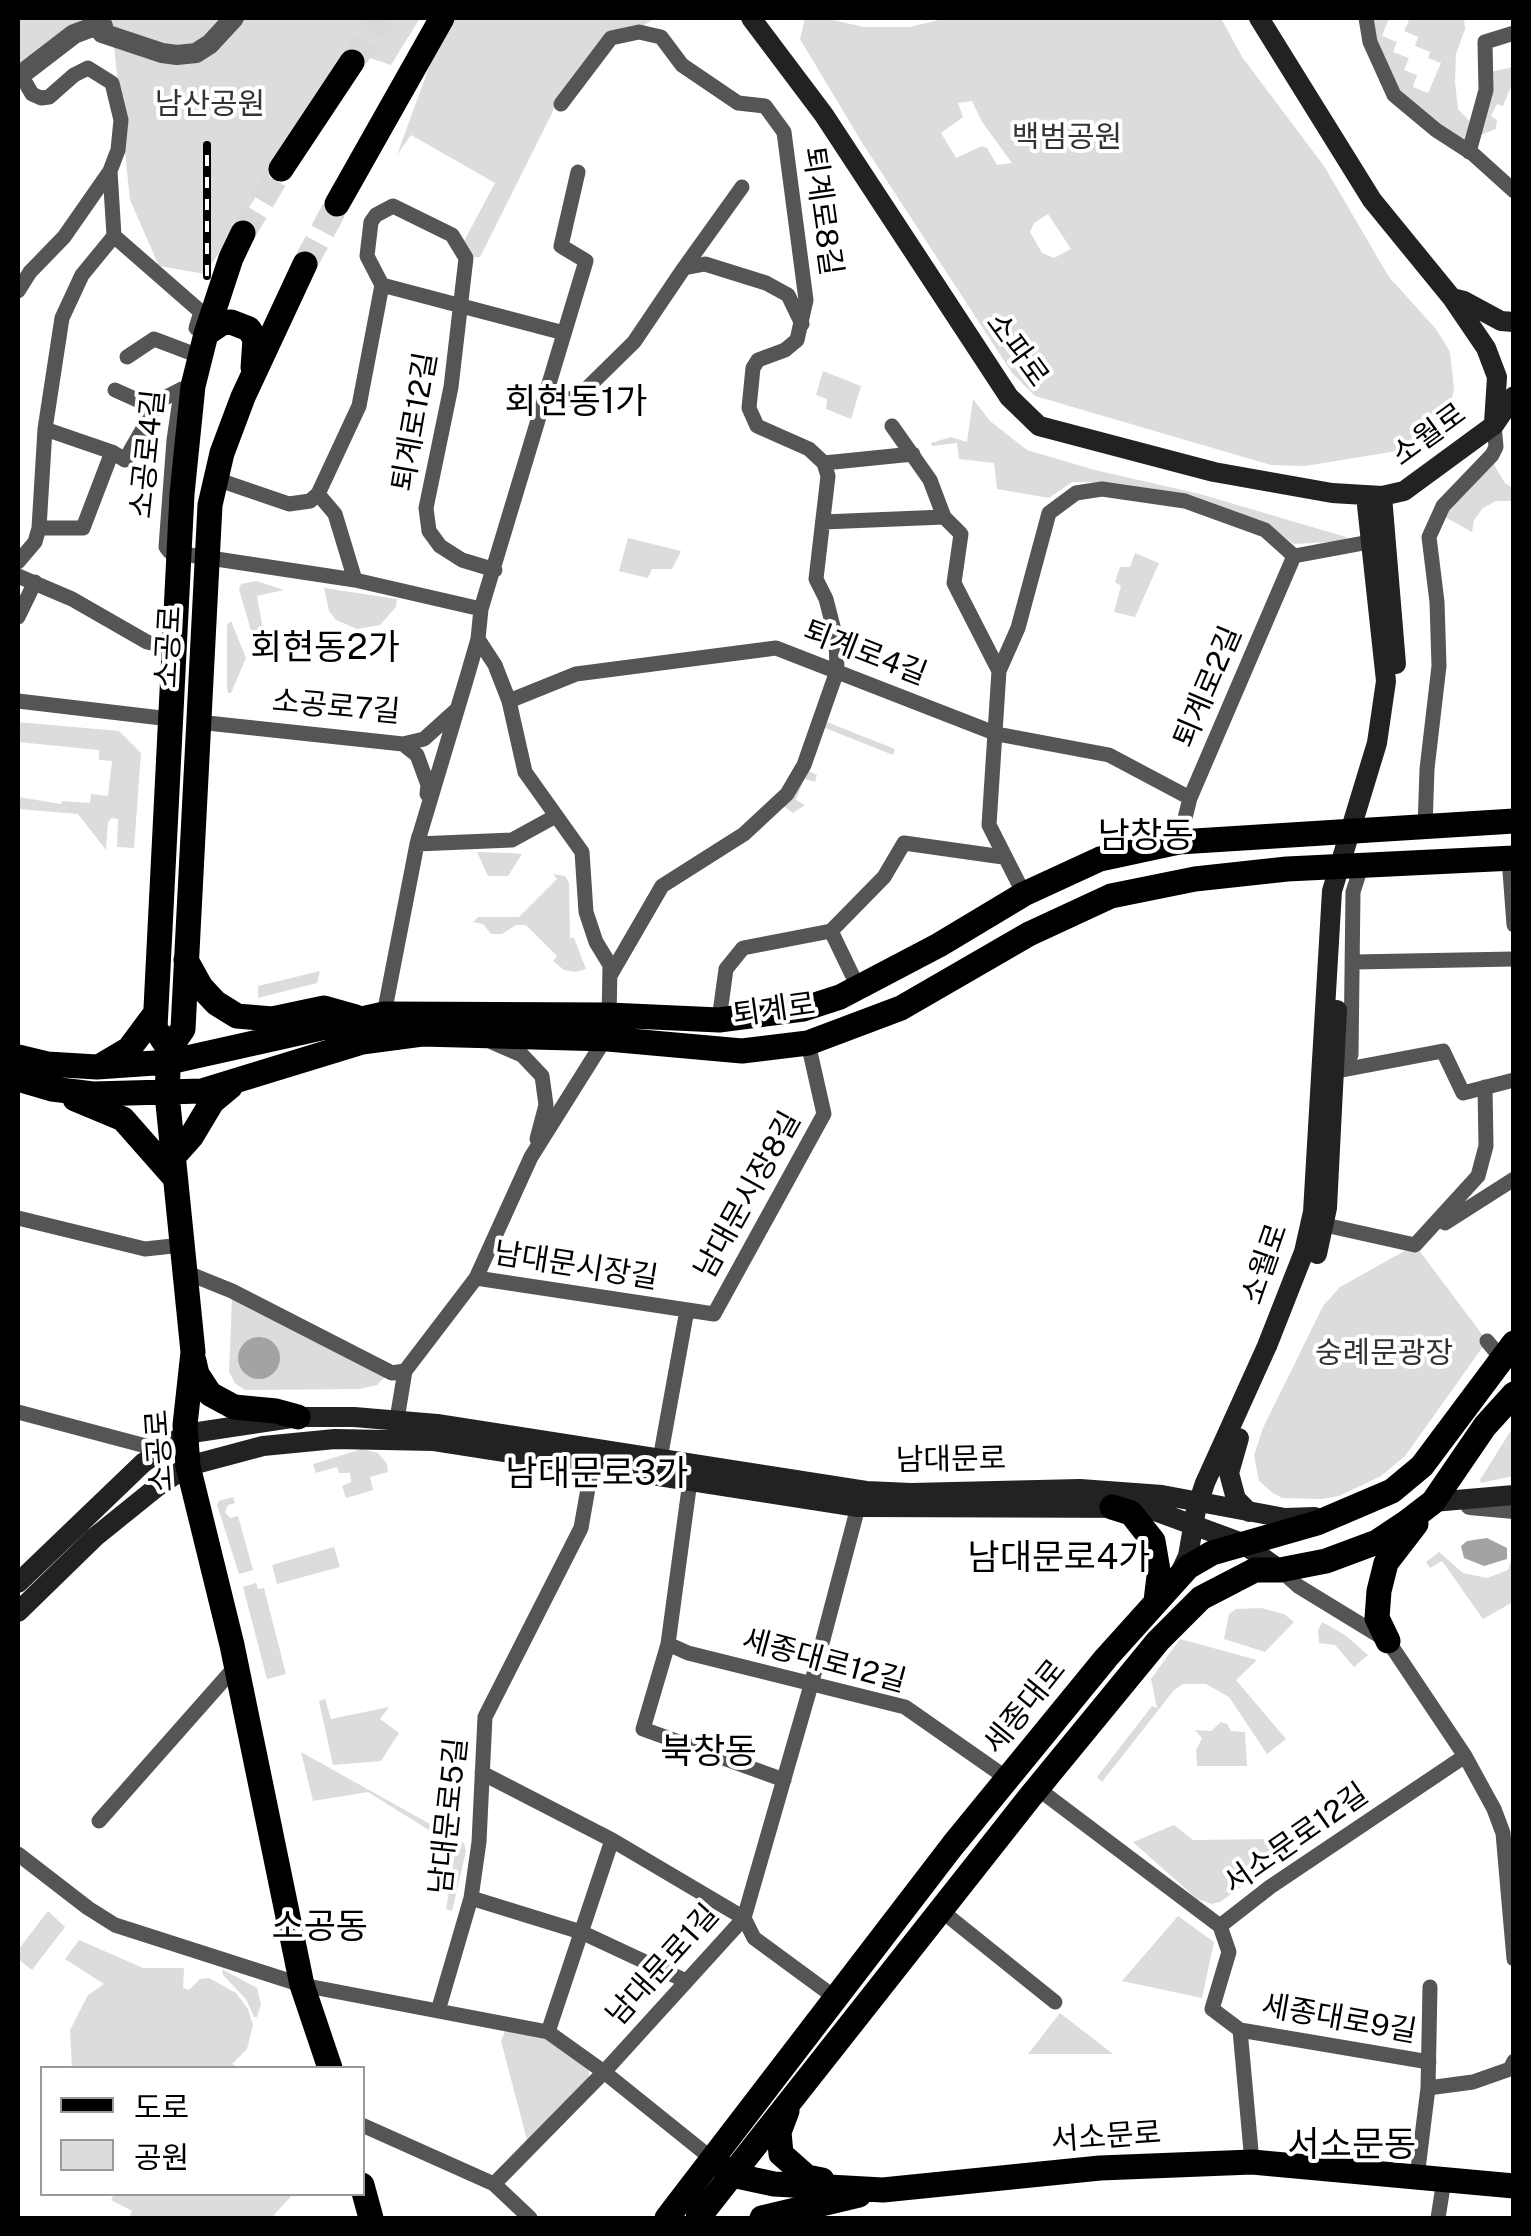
<!DOCTYPE html>
<html>
<head>
<meta charset="utf-8">
<style>
  body { margin:0 }
  #map { position:relative; width:1531px; height:2236px; overflow:hidden; background:#fff; font-family:"Public Sans","Noto Sans KR",sans-serif }
  canvas { display:block }
  .frame { position:absolute; inset:0; border:20px solid #000; pointer-events:none }
  .legend { position:absolute; left:40px; top:2066px; width:325px; height:130px; box-sizing:border-box; background:#fff; border:2px solid #999; margin:0; padding:12px 18px; list-style:none; font-size:30px; color:#000 }
  .legend li { display:flex; align-items:center; gap:20px; height:50px }
  .legend b { width:50px; border:2px solid #999 }
</style>
</head>
<body>
<div id="map">
<canvas width="1531" height="2236"></canvas>
<div class="frame"></div>
<ul class="legend">
<li><b style="height:12px;background:#000"></b>도로</li>
<li><b style="height:28px;background:#dcdcdc"></b>공원</li>
</ul>
</div>
<script>
const c = document.querySelector('canvas').getContext('2d');
c.lineJoin = 'round';
function fillPath(path, color) {
  c.fillStyle = color;
  c.fill(path, 'evenodd');
}
function poly(rows) {
  const path = new Path2D();
  for (const r of rows) {
    if (r.length === 3) {
      path.moveTo(r[0] + r[2], r[1]);
      path.arc(r[0], r[1], r[2], 0, 2 * Math.PI);
      continue;
    }
    path.moveTo(r[0], r[1]);
    for (let i = 2; i < r.length; i += 2) path.lineTo(r[i], r[i + 1]);
  }
  return path;
}
function strokePath(path, color, width, dash) {
  c.strokeStyle = color;
  c.lineWidth = width;
  c.lineCap = dash ? 'butt' : 'round';
  c.setLineDash(dash || []);
  c.stroke(path);
}
function label(font, color, halo, rows, align = 'center') {
  c.font = font + ' "Public Sans","Noto Sans KR",sans-serif';
  c.lineWidth = 8;
  c.setLineDash([]);
  c.textBaseline = 'middle';
  c.strokeStyle = halo;
  c.fillStyle = color;
  for (const [text, x, y, turn = 0] of rows) {
    c.save();
    c.translate(x, y);
    c.rotate((+turn || 0) * Math.PI / 180);
    c.textAlign = isNaN(turn) ? turn : align;
    if (halo) c.strokeText(text, 0, 0);
    c.fillText(text, 0, 0);
    c.restore();
  }
}
fillPath(poly([
  [18,18,420,18,391,65,351,52,205,274,159,266,130,200,113,36,103,27,18,77],
  [447,18,655,18,643,26,611,33,557,103,480,257,472,257,464,241,495,183,411,135,397,155],
  [805,18,824,18,864,27,910,27,947,18,1221,18,1242,57,1324,166,1389,277,1436,329,1450,352,1454,389,1448,413,1428,433,1397,451,1305,466,1271,465,1035,396,1012,373,861,141,800,39],
  [972,101,982,122,1012,163,997,165,987,148,982,146,956,158,941,133,963,117,958,103],
  [1048,214,1071,249,1054,258,1042,253,1030,232,1034,223],
  [1371,18,1389,18,1382,36,1397,42,1393,52,1409,58,1404,70,1417,75,1413,87,1428,93,1441,63,1428,58,1430,52,1415,46,1418,37,1404,31,1409,21,1401,18,1464,18,1465,29,1456,54,1455,82,1458,109,1473,125,1470,141,1461,143,1396,91,1373,39],
  [1513,67,1513,82,1503,106,1497,104,1491,116,1497,120,1496,129,1478,136,1490,72],
  [823,371,861,386,851,419,826,409,827,399,816,395],
  [973,399,990,421,1027,450,1095,470,1200,494,1346,537,1347,541,1294,544,1268,525,1192,495,1116,483,1072,482,1049,498,997,489,994,463,959,459,957,443,932,446,931,443,951,437,967,442],
  [1493,463,1505,483,1513,488,1513,501,1496,501,1483,508,1474,520,1472,532,1445,517,1449,505],
  [628,538,681,551,672,569,652,569,648,578,619,571],
  [1135,553,1159,563,1135,617,1114,612,1121,586,1115,582,1120,567,1130,567],
  [256,581,284,590,257,596,266,646,253,638,239,589,241,584],
  [324,588,397,599,396,607,380,625,357,629,336,620,329,611],
  [231,621,246,658,231,693,228,693,227,687,227,625],
  [822,720,895,749,893,755,825,728,809,771,817,775,815,782,804,779,796,800,805,805,793,813,782,805],
  [18,722,119,731,141,753,134,848,117,847,118,819,111,818,108,823,106,850,78,814,18,809,18,797,61,804,62,801,90,803,91,794,108,796,112,761,99,760,99,750,18,742],
  [477,852,511,853,522,854,508,876,488,876],
  [553,874,565,876,569,883,570,938,574,938,586,969,575,972,564,970,553,961,557,956,526,925,516,925,502,934,491,934,483,924,473,922,478,917,519,917,557,879],
  [320,971,317,983,258,998,258,986],
  [1415,1245,1487,1341,1405,1456,1381,1476,1339,1496,1322,1499,1282,1498,1273,1493,1259,1481,1254,1455,1263,1428,1323,1306,1340,1287],
  [235,1297,387,1375,377,1385,359,1389,245,1390,235,1383,229,1372,232,1299],
  [1513,1427,1513,1476,1481,1483,1480,1480],
  [362,1449,378,1453,387,1464,388,1472,370,1477,373,1490,346,1498,342,1486,351,1482,350,1473,339,1473,337,1467,316,1473,313,1464],
  [233,1497,235,1503,228,1505,225,1512,230,1518,238,1516,253,1570,239,1574,217,1505,219,1501],
  [334,1547,340,1567,277,1584,272,1565],
  [1439,1552,1463,1573,1487,1578,1508,1570,1513,1553,1513,1602,1483,1619,1442,1561,1430,1568,1426,1562],
  [256,1583,258,1589,264,1588,286,1674,267,1679,243,1587],
  [1261,1608,1284,1614,1294,1622,1265,1652,1224,1639,1229,1614,1236,1609],
  [1322,1622,1345,1635,1368,1655,1354,1667,1335,1645,1319,1643,1318,1631],
  [1180,1639,1257,1660,1236,1680,1286,1739,1267,1754,1229,1697,1206,1684,1183,1684,1174,1690,1102,1782,1097,1777,1152,1706,1157,1708,1151,1679],
  [325,1699,331,1719,389,1707,380,1719,399,1733,381,1761,333,1765,319,1701],
  [1221,1722,1227,1724,1231,1731,1245,1732,1247,1766,1197,1766,1196,1750,1202,1738,1195,1730,1211,1731],
  [301,1752,464,1843,466,1851,452,1911,446,1909,456,1847,368,1792,313,1801],
  [1174,1825,1193,1840,1274,1839,1286,1829,1295,1840,1291,1850,1220,1902,1212,1904,1197,1899,1133,1842],
  [48,1911,65,1927,32,1970,18,1959,18,1950],
  [1178,1916,1214,1942,1202,1998,1122,1981],
  [79,1940,143,1968,184,1968,183,1988,189,1990,200,1979,209,1978,236,1993,248,2009,253,2025,247,2049,232,2064,239,2068,72,2068,70,2030,88,1995,104,1984,65,1959],
  [222,1969,257,1988,261,2004,257,2017,254,2017,246,1999,223,1975],
  [1060,2013,1113,2054,1028,2054],
  [505,2031,549,2039,589,2069,589,2078,527,2140,501,2041],
  [114,2194,293,2194,274,2215,277,2218,129,2218,132,2211,111,2200]
]), '#dcdcdc');
fillPath(poly([
  [259,1358,21],
  [1487,1538,1507,1548,1507,1559,1484,1566,1464,1558,1461,1546,1467,1541]
]), '#a3a3a3');
strokePath(poly([
  [352,62,383,18],
  [243,233,281,169],
  [305,264,337,204]
]), '#d9d9d9', 25, [25, 12]);
strokePath(poly([
  [1366,18,1370,42,1394,95,1436,130,1473,154,1514,191],
  [561,104,611,38,639,32,661,37,682,65,738,103,765,106,784,132,806,300,797,340,785,350,758,360,753,368,749,408,757,426,809,449,824,463,828,476,816,579,826,599,836,638,837,671,804,765,787,794,744,834,662,886,611,974],
  [1469,152,1486,90,1485,42,1514,33],
  [114,236,201,312,196,328],
  [684,268,742,187],
  [382,285,367,256,371,222,376,215,393,206,452,235,466,258,451,387,426,508,429,531,440,546,462,560,495,570],
  [18,291,30,272,64,237,110,171,118,150,121,120,112,83,88,68,74,75,49,97,41,98,32,94,21,75],
  [127,357,154,339,191,353],
  [115,390,155,408],
  [548,394,575,400,634,342,684,268,705,264,766,283,788,295,802,324],
  [180,399,174,440,166,547,170,552,355,580,481,609],
  [892,426,930,480,944,517,961,534,954,583,999,671,989,825,1024,894],
  [45,429,112,452],
  [824,463,913,454],
  [216,479,289,504,310,501,318,494],
  [823,522,944,517],
  [39,528,83,528,112,452,125,460,159,401,182,389],
  [18,562,35,542,39,528,45,429,62,318,82,275,114,236,110,171],
  [18,576,72,599,147,642,174,648],
  [355,580,335,514,318,494,359,406,382,285,564,333],
  [18,617,35,582],
  [478,639,495,665,509,701,525,772,582,852,586,912,596,942,610,965,609,1021],
  [999,671,1018,628,1049,513,1076,493,1102,489,1185,501,1265,530,1294,556,1380,540],
  [18,701,170,719],
  [509,701,576,674,776,648,997,734,1109,755,1190,798],
  [198,722,403,744,424,739,455,711],
  [403,744,417,755,428,785,427,794],
  [1425,827,1427,769,1439,666,1437,602,1429,537,1443,506,1492,455,1496,447,1494,425],
  [419,836,417,844,512,840,554,817],
  [1179,842,1190,798,1294,556],
  [1509,858,1514,925],
  [831,931,858,987],
  [1354,962,1514,959],
  [384,1014,417,844,467,677,478,639,481,609,586,261,561,246,578,172],
  [719,1020,726,969,743,948,831,931,884,877,904,843,1003,857],
  [492,1042,522,1055,542,1076,546,1105,537,1139],
  [1336,1071,1351,1055,1353,892,1362,864],
  [1337,1071,1443,1051,1463,1093,1514,1080],
  [18,1218,145,1249,182,1245],
  [1445,1223,1514,1179],
  [1325,1225,1415,1245,1478,1176,1486,1146,1485,1087],
  [185,1272,232,1291,392,1373,405,1371],
  [476,1278,714,1314,824,1114,808,1043],
  [1487,1341,1501,1358],
  [18,1412,161,1450],
  [397,1419,405,1371,476,1278,531,1157,605,1039],
  [660,1459,687,1310],
  [690,1481,668,1644,643,1729,784,1780],
  [1280,1570,1298,1586,1388,1641,1465,1756,1494,1809,1503,1833,1514,1959],
  [668,1644,688,1653,905,1707,1008,1779],
  [482,1773,612,1840,744,1918,754,1938,837,1999],
  [1037,1788,1220,1926],
  [99,1821,236,1666],
  [18,1854,88,1908,115,1925,302,1985,548,2032,604,2072,711,2158],
  [471,1898,581,1932,686,1981],
  [943,1912,1055,2002],
  [438,2011,471,1898,479,1842,485,1717,581,1528,592,1466],
  [1240,2030,1429,2062],
  [548,2032,612,1840],
  [1428,2088,1430,1987],
  [362,2125,494,2184,530,2218],
  [1252,2162,1240,2030,1212,2009,1229,1952,1220,1926,1270,1887,1465,1756],
  [1417,2177,1428,2088,1473,2082,1510,2069,1514,2061],
  [494,2184,604,2072,744,1918,811,1685,858,1507],
  [1438,2218,1444,2180]
]), '#555', 15);
strokePath(poly([
  [18,77,74,34,90,28,103,26,102,33,162,53,177,55,196,53,210,44,234,18],
  [1470,1505,1514,1509]
]), '#555', 20);
strokePath(poly([
  [751,18,824,115,1009,397,1039,426,1214,472,1332,493,1382,496,1404,491,1494,425,1514,396],
  [1259,18,1372,200,1452,298,1486,348,1497,377,1494,423],
  [1452,298,1464,301,1501,321,1514,322],
  [1382,496,1396,664],
  [1317,1254,1327,1208,1337,1010],
  [1239,1438,1229,1473,1236,1499,1249,1512],
  [1433,1502,1514,1495],
  [1179,1575,1188,1556,1196,1510,1205,1483,1267,1346,1304,1252,1313,1212,1332,891,1377,743,1386,681,1366,496],
  [18,1583,143,1463,185,1434,298,1417,354,1417,437,1424,866,1491,911,1493,1080,1489,1162,1495,1285,1518,1315,1517],
  [18,1612,95,1537,157,1487,188,1466,263,1446,335,1439,434,1441,858,1507,1147,1508,1242,1543,1280,1570]
]), '#222', 20);
strokePath(poly([
  [281,169,352,62],
  [337,204,442,18],
  [305,264,243,397,222,453,210,505,183,1029,169,1049,167,1094,193,1352,185,1425,188,1466,232,1645,302,1985,330,2068],
  [206,334,222,323,231,322,249,329,255,339,253,368],
  [186,960,201,987,216,1003,237,1016,272,1019,324,1008,356,1017],
  [169,1049,155,1028,182,494,193,386,206,334,231,258,243,233],
  [18,1057,47,1064,97,1067,169,1062,384,1014,609,1015,719,1020,803,1009,840,997,939,945,1024,894,1100,859,1179,842,1514,821],
  [102,1065,129,1049,155,1014],
  [18,1079,52,1089,93,1094,202,1091,362,1042,422,1034,608,1039,742,1051,808,1043,901,1008,1029,934,1111,896,1195,879,1287,869,1514,858],
  [75,1099,123,1119,175,1178],
  [174,1156,191,1137,212,1102,230,1087],
  [194,1361,197,1374,210,1394,234,1407,276,1411,298,1417],
  [1112,1507,1131,1513,1153,1541,1159,1576,1156,1601],
  [1388,1641,1377,1618,1379,1591,1386,1563,1416,1524],
  [787,2111,779,2132,781,2154,807,2177,822,2180],
  [721,2166,732,2175,774,2184,883,2190,1100,2168,1252,2162,1514,2186],
  [362,2185,371,2218],
  [667,2218,953,1845,1106,1658,1188,1567,1212,1553,1317,1523,1392,1491,1422,1466,1514,1343],
  [698,2218,1030,1797,1158,1641,1201,1598,1255,1570,1280,1570,1326,1561,1377,1542,1407,1522,1433,1502,1485,1426,1514,1394],
  [762,2218,859,2195]
]), '#000', 25);
const rail = poly([
  [207,276,207,145]
]);
strokePath(rail, '#000', 8);
strokePath(rail, '#fff', 4, [11]);
label('30px', '#333', '#fff', [
  ["남산공원",210,105],
  ["백범공원",1067,138],
  ["숭례문광장",1384,1354]
]);
label('30px', '#000', '#fff', [
  ["퇴계로8길",822,211,82],
  ["소파로",1017,350,54],
  ["퇴계로12길",415,422,-80],
  ["소월로",1429,435,-36],
  ["소공로4길",148,454,-84],
  ["소공로",169,647,-87],
  ["퇴계로4길",865,653,21],
  ["퇴계로2길",1208,687,-67],
  ["소공로7길",336,707,5],
  ["퇴계로",774,1010,-8],
  ["남대문시장8길",748,1195,-61],
  ["소월로",1265,1264,-71],
  ["남대문시장길",576,1266,9],
  ["소공로",160,1451,-94],
  ["남대문로",951,1460,-1],
  ["세종대로12길",824,1661,15],
  ["세종대로",1025,1707,-51],
  ["남대문로5길",449,1816,-84],
  ["서소문로12길",1296,1839,-35],
  ["남대문로1길",663,1965,-48],
  ["세종대로9길",1339,2019,10],
  ["서소문로",1106,2137,-4]
]);
label('35px', '#000', '#fff', [
  ["회현동1가",576,402],
  ["회현동2가",325,648],
  ["남창동",1146,836],
  ["남대문로3가",597,1474],
  ["남대문로4가",1059,1558],
  ["북창동",709,1752],
  ["소공동",320,1927],
  ["서소문동",1352,2145]
]);
</script>
</body>
</html>
